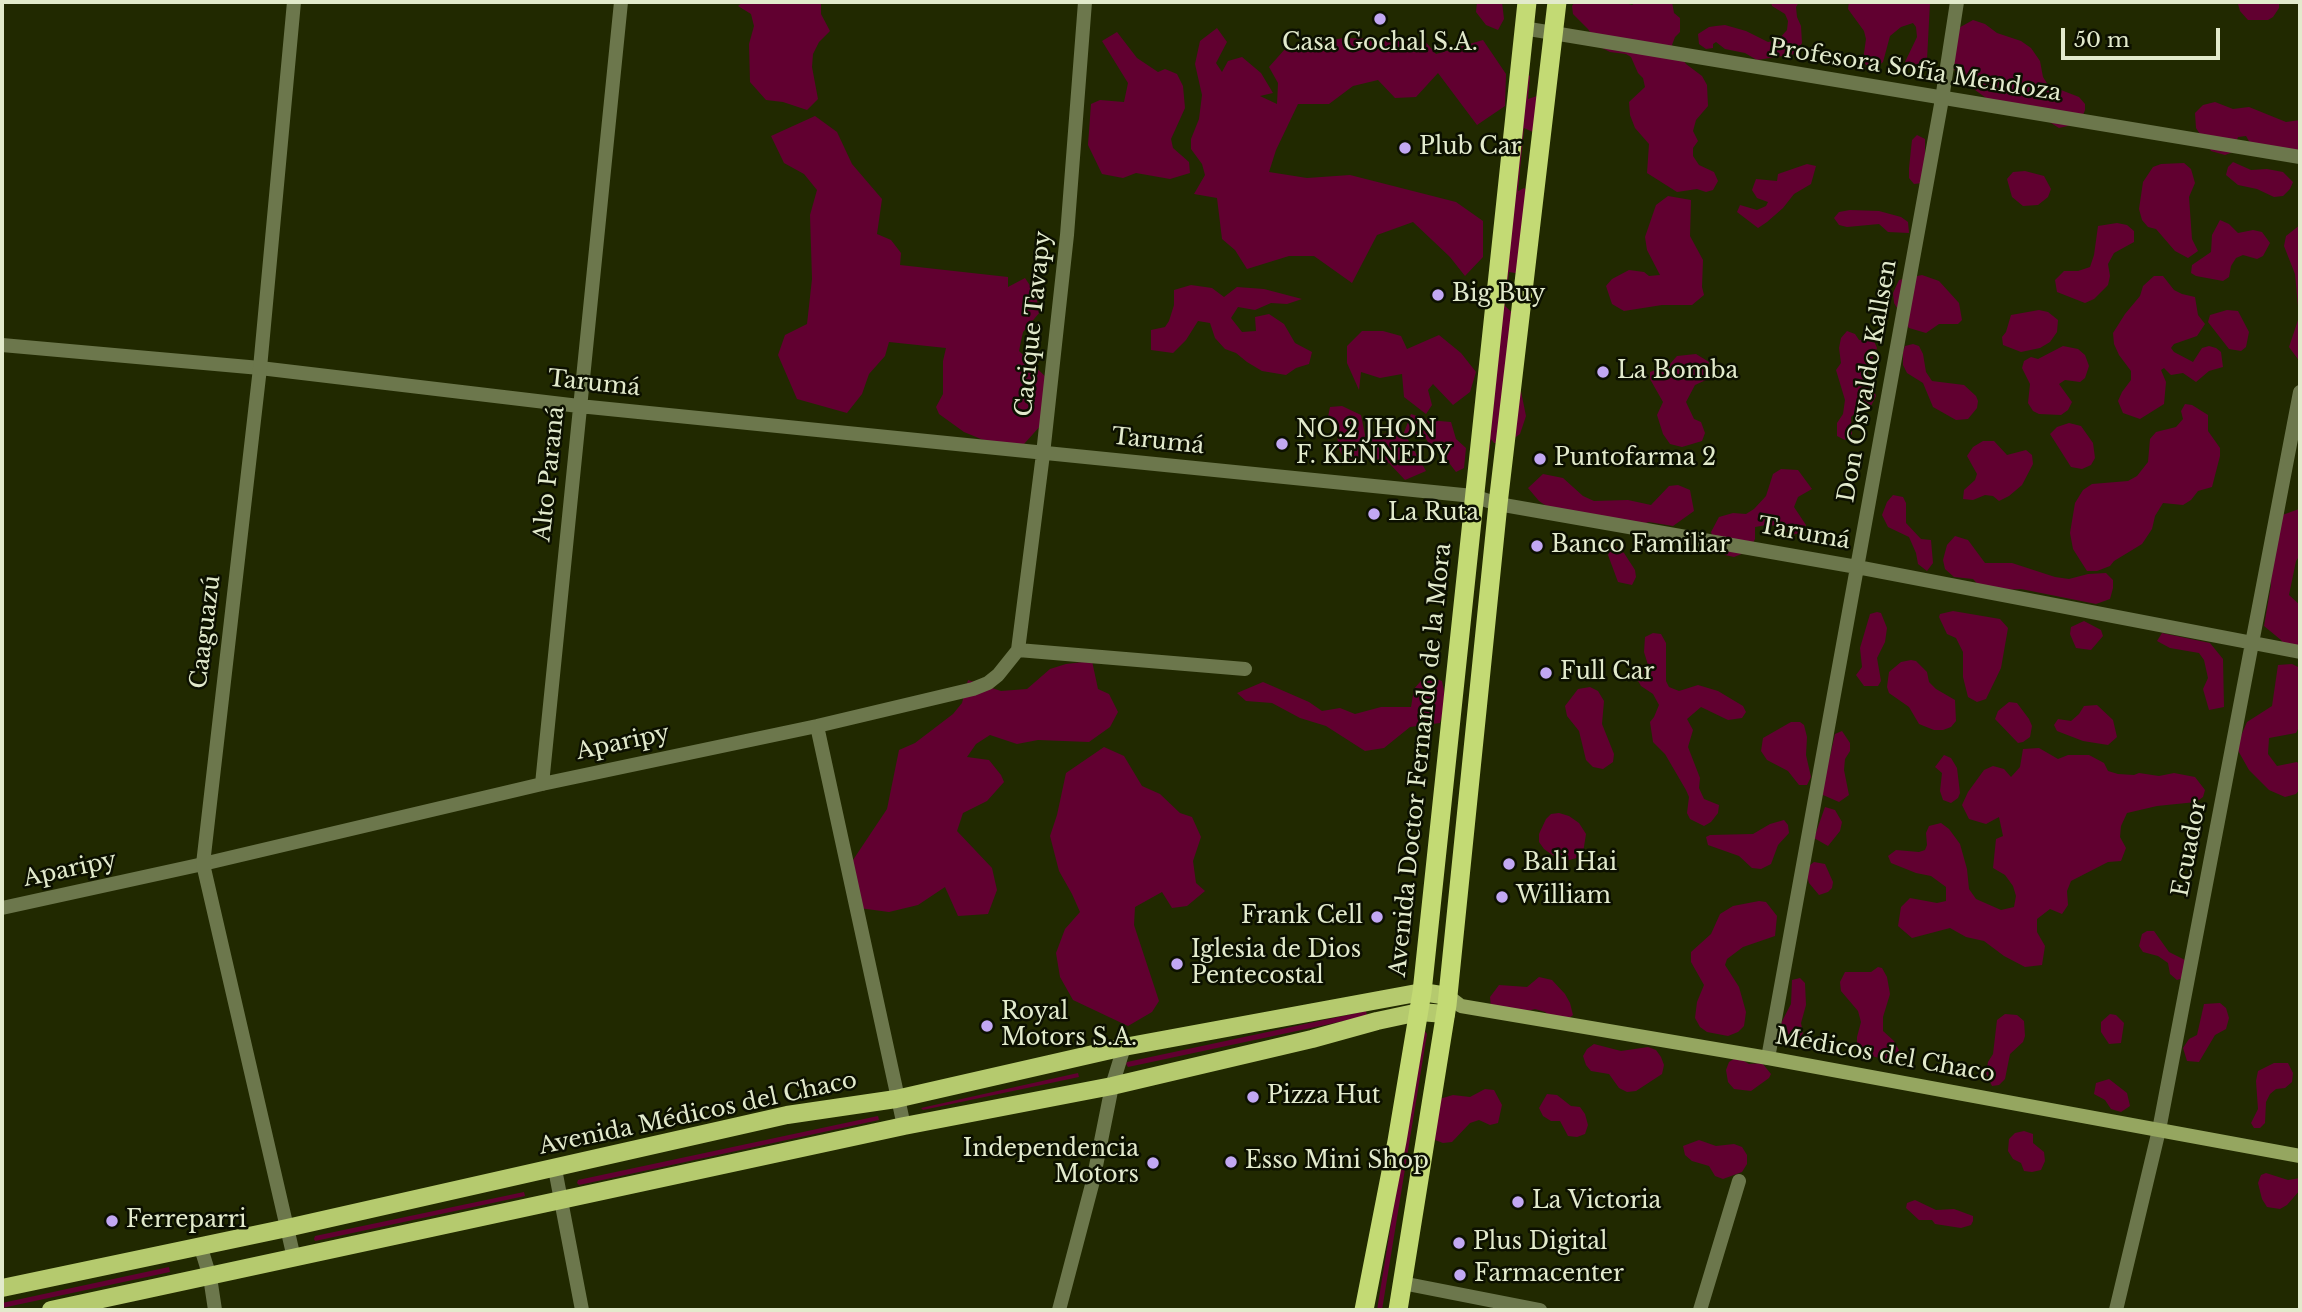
<!DOCTYPE html>
<html>
<head>
<meta charset="utf-8">
<style>
  body { margin:0 }
  #map { position:relative; width:2302px; height:1312px; overflow:hidden; background:#212900; font-family:"Libre Baskerville",serif }
  canvas { display:block }
  .frame { position:absolute; inset:0; border:4px solid #e2eacc; pointer-events:none }
  .scale { position:absolute; left:2061px; top:28px; width:159px; height:32px; box-sizing:border-box; border:4px solid #e2eacc; border-top:0; padding-left:9px; font-size:21px; line-height:24px; white-space:nowrap; color:#e2eacc; -webkit-text-stroke:5px #0c1000; paint-order:stroke }
</style>
</head>
<body>
<div id="map">
<canvas width="2302" height="1312"></canvas>
<div class="frame"></div>
<div class="scale">50 m</div>
</div>
<script>
const c = document.querySelector('canvas').getContext('2d');
c.lineJoin = 'round';
function fillPath(path, color) {
  c.fillStyle = color;
  c.fill(path, 'evenodd');
}
function poly(rows) {
  const path = new Path2D();
  for (const r of rows) {
    path.moveTo(r[0], r[1]);
    for (let i = 2; i < r.length; i += 2) path.lineTo(r[i], r[i + 1]);
  }
  return path;
}
function strokePath(path, color, width, dash) {
  c.strokeStyle = color;
  c.lineWidth = width;
  c.lineCap = dash ? 'butt' : 'round';
  c.setLineDash(dash || []);
  c.stroke(path);
}
function label(font, color, halo, rows, align = 'center') {
  c.font = font + ' "Libre Baskerville",serif';
  c.lineWidth = 5;
  c.setLineDash([]);
  c.textBaseline = 'middle';
  c.strokeStyle = halo;
  c.fillStyle = color;
  for (const [text, x, y, turn = 0] of rows) {
    c.save();
    c.translate(x, y);
    c.rotate((+turn || 0) * Math.PI / 180);
    c.textAlign = isNaN(turn) ? turn : align;
    if (halo) c.strokeText(text, 0, 0);
    c.fillText(text, 0, 0);
    c.restore();
  }
}
fillPath(poly([
  [743,2,821,2,821,14,830,31,819,42,813,54,812,67,818,99,807,110,783,102,766,100,750,82,749,44,754,26,751,14,738,6],
  [1477,2,1502,2,1504,19,1498,30,1486,25,1476,12],
  [1575,2,1621,2,1632,5,1637,2,1672,2,1674,13,1680,18,1680,32,1675,37,1672,45,1686,64,1702,76,1707,85,1708,106,1696,120,1693,131,1698,141,1693,148,1693,156,1699,165,1714,172,1718,181,1713,190,1706,192,1697,189,1677,192,1647,173,1649,144,1635,128,1630,115,1629,102,1645,87,1643,78,1638,73,1631,57,1626,54,1610,52,1600,47,1588,29,1573,14,1572,6],
  [1771,2,1799,2,1796,7,1797,17,1801,26,1802,43,1795,54,1757,60,1745,53,1725,49,1716,42,1713,44,1713,48,1706,49,1699,44,1698,34,1709,27,1716,26,1725,25,1746,31,1768,42,1778,40,1787,30,1788,21,1785,14,1772,6],
  [1849,2,1930,2,1927,60,1922,69,1915,70,1907,67,1905,62,1917,37,1916,27,1913,23,1901,27,1890,36,1883,62,1877,67,1866,65,1863,60,1866,39,1864,31,1848,9],
  [2240,2,2279,2,2279,8,2273,17,2268,20,2248,20,2240,11,2238,4],
  [1973,20,1985,24,1997,33,2021,41,2031,48,2040,61,2043,77,2048,85,2079,97,2085,104,2085,110,2080,123,2059,128,2024,106,1993,103,1960,79,1952,66,1955,30],
  [1217,28,1227,42,1216,63,1222,72,1228,61,1242,57,1261,73,1273,93,1260,96,1277,104,1278,83,1269,67,1285,49,1343,38,1424,40,1436,54,1483,40,1506,74,1505,106,1477,125,1438,73,1416,97,1395,98,1378,80,1353,86,1329,104,1298,104,1276,150,1269,172,1307,178,1350,175,1456,202,1483,221,1483,257,1465,276,1450,257,1413,222,1377,235,1352,283,1314,256,1289,256,1247,269,1235,250,1222,239,1217,198,1194,194,1205,175,1202,164,1191,149,1191,139,1199,119,1202,95,1195,64,1200,41],
  [1117,32,1137,58,1158,72,1165,69,1177,74,1183,86,1185,108,1171,139,1173,148,1189,162,1190,173,1170,179,1136,173,1123,178,1102,174,1088,145,1091,104,1100,100,1124,102,1128,83,1102,41],
  [1527,74,1530,76,1528,99,1537,96,1535,133,1524,128,1518,191,1524,188,1537,196,1521,274,1509,272,1505,306,1519,319,1515,362,1526,416,1520,434,1506,444,1494,443,1491,439,1487,467],
  [2215,102,2233,109,2249,107,2286,122,2300,120,2300,168,2295,156,2250,143,2246,136,2238,137,2233,152,2225,155,2211,151,2196,128,2195,113,2203,105],
  [815,116,837,132,852,164,882,199,877,234,891,240,901,253,900,265,1008,277,1008,287,1025,278,1035,293,1040,312,1023,332,1019,351,1050,381,1042,424,1024,444,1004,446,981,439,964,432,939,414,936,407,943,394,943,361,946,348,889,342,885,356,869,374,862,394,847,413,797,399,778,355,785,335,807,324,812,279,810,215,817,190,804,174,784,163,771,136],
  [1917,135,1925,139,1925,159,1922,183,1914,184,1909,178,1909,168,1912,140],
  [2233,162,2251,170,2267,169,2283,172,2293,182,2290,189,2283,196,2274,197,2257,189,2238,185,2226,175,2228,167],
  [2184,163,2191,169,2195,183,2189,197,2192,239,2198,251,2188,258,2175,251,2156,229,2148,227,2142,220,2139,209,2143,182,2153,167,2161,164],
  [1807,164,1816,166,1811,184,1794,194,1783,208,1767,222,1758,228,1737,212,1740,205,1757,210,1766,206,1768,202,1757,198,1752,190,1756,179,1777,181,1778,174],
  [2025,171,2044,176,2051,189,2048,197,2038,205,2023,206,2012,197,2007,179,2013,172],
  [1668,196,1691,200,1690,236,1703,260,1702,287,1704,295,1692,305,1662,305,1624,311,1612,304,1606,286,1612,279,1629,270,1644,272,1649,276,1660,275,1647,250,1645,237,1656,205],
  [1850,210,1879,211,1901,217,1908,222,1909,233,1888,232,1879,224,1847,227,1839,225,1834,218,1839,212],
  [2220,220,2229,224,2238,233,2253,230,2262,232,2270,243,2263,256,2257,259,2243,255,2236,258,2231,266,2229,277,2223,281,2196,276,2191,273,2192,265,2211,252,2212,235],
  [2117,223,2127,225,2134,231,2134,242,2114,253,2108,264,2110,276,2108,285,2094,299,2085,303,2057,292,2055,280,2064,271,2078,271,2090,267,2094,255,2098,226],
  [2300,225,2300,362,2289,347,2299,317,2295,274,2284,246,2286,236],
  [1922,275,1939,281,1959,303,1962,320,1958,324,1939,324,1926,333,1909,328,1894,303,1893,293,1899,280],
  [2154,276,2163,276,2174,290,2182,294,2195,297,2198,315,2205,324,2197,336,2174,344,2171,348,2174,352,2193,362,2202,348,2209,346,2216,348,2221,352,2223,367,2209,371,2196,382,2183,373,2171,375,2164,368,2161,370,2166,382,2164,404,2140,419,2123,413,2118,401,2122,392,2131,380,2131,371,2119,355,2114,344,2113,333,2125,314,2140,296,2143,286],
  [1191,285,1212,288,1224,297,1237,287,1264,289,1302,299,1287,304,1271,303,1255,310,1238,307,1231,318,1242,332,1256,331,1255,317,1269,314,1284,324,1295,343,1312,352,1309,364,1296,368,1286,375,1262,371,1247,362,1236,353,1225,349,1215,338,1210,323,1198,321,1186,340,1173,353,1151,350,1151,330,1165,327,1169,321,1174,305,1174,290],
  [2039,310,2048,312,2058,320,2057,332,2050,342,2040,348,2021,352,2003,345,2002,337,2006,332,2011,315],
  [2227,310,2238,311,2249,332,2246,347,2241,351,2229,349,2208,322,2210,315],
  [1362,331,1383,331,1401,336,1407,349,1439,335,1461,353,1476,372,1470,392,1453,405,1433,384,1428,390,1432,405,1426,414,1404,397,1402,374,1380,378,1361,372,1359,390,1347,363,1347,346],
  [1847,331,1855,334,1859,340,1874,341,1877,348,1867,371,1876,396,1871,406,1859,410,1851,417,1852,434,1845,440,1837,436,1837,423,1843,414,1845,400,1836,370,1841,363,1839,348,1841,338],
  [1913,344,1919,346,1923,354,1926,372,1932,381,1964,385,1976,396,1978,401,1977,408,1968,419,1956,420,1933,407,1923,383,1907,373,1903,365,1903,352,1905,346],
  [2063,346,2078,349,2085,355,2089,366,2085,378,2080,382,2065,380,2059,384,2072,402,2068,410,2061,415,2039,414,2033,411,2028,403,2030,384,2022,368,2024,361,2031,357,2038,359],
  [1696,354,1709,362,1706,380,1695,385,1686,402,1694,419,1701,422,1705,433,1702,441,1682,447,1670,444,1663,434,1657,415,1663,402,1650,379,1650,372,1669,365,1677,356],
  [2185,404,2192,405,2208,415,2208,431,2220,448,2220,456,2212,487,2198,491,2191,500,2183,505,2163,503,2155,516,2152,529,2142,544,2114,561,2110,566,2097,571,2087,571,2073,549,2070,533,2075,503,2083,490,2092,484,2128,481,2137,476,2148,462,2150,439,2156,432,2176,427,2183,419,2181,411],
  [1342,406,1361,415,1365,435,1360,457,1345,465,1338,445,1337,432,1328,417,1330,407],
  [1411,414,1428,420,1451,422,1456,439,1466,448,1464,468,1456,472,1440,451,1432,449,1422,432,1407,438,1426,471,1405,480,1389,463,1371,457,1372,435,1392,433,1402,438],
  [2069,423,2081,426,2093,443,2095,458,2091,465,2082,469,2071,467,2050,434,2057,427],
  [1983,441,1994,441,2007,455,2026,450,2032,455,2033,464,2022,485,2009,496,1999,501,1993,496,1985,495,1973,500,1963,499,1964,490,1975,480,1977,474,1967,456,1973,447],
  [1781,469,1798,470,1812,489,1798,497,1794,507,1806,525,1802,533,1790,535,1779,526,1766,525,1755,527,1755,539,1749,551,1734,557,1725,555,1716,547,1711,532,1719,517,1733,513,1746,514,1754,509,1766,496,1773,474],
  [1543,474,1563,478,1583,496,1594,501,1628,500,1651,505,1669,486,1678,485,1690,490,1694,511,1673,526,1649,522,1619,532,1548,507,1539,501,1528,488],
  [1893,495,1903,497,1906,503,1906,523,1921,539,1931,540,1933,563,1927,571,1918,564,1916,553,1909,537,1888,527,1882,515,1887,502],
  [2299,509,2300,555,2296,561,2289,595,2300,605,2300,652,2287,650,2281,640,2264,626,2271,585,2269,539,2277,517],
  [1955,536,1968,540,1985,563,2012,563,2055,577,2069,579,2088,574,2106,573,2113,580,2113,588,2110,599,2096,604,2021,589,1984,591,1973,579,1954,577,1945,569,1943,560,1947,545],
  [1615,546,1624,553,1635,570,1636,577,1632,585,1618,582,1608,555,1611,548],
  [1953,611,2000,619,2008,628,2001,668,1986,699,1977,702,1968,697,1963,677,1963,652,1956,638,1947,634,1939,617,1940,614],
  [1877,612,1881,613,1887,628,1885,642,1877,658,1881,681,1878,686,1864,686,1856,675,1862,667,1860,648,1870,614],
  [2084,621,2101,630,2103,636,2091,650,2076,648,2070,634,2071,627],
  [1653,633,1661,634,1666,643,1666,681,1669,687,1679,691,1698,685,1718,691,1743,706,1746,712,1742,718,1728,720,1701,707,1687,719,1693,730,1688,747,1700,778,1699,788,1704,799,1719,805,1718,813,1711,822,1704,826,1690,819,1687,813,1689,797,1686,790,1665,754,1653,742,1650,722,1654,717,1659,705,1653,694,1641,686,1636,677,1648,665,1644,652,1645,637],
  [2162,633,2210,643,2223,659,2224,707,2209,710,2203,689,2208,678,2204,660,2199,653,2170,648,2157,641],
  [1911,660,1916,661,1927,672,1929,682,1936,689,1955,700,1956,721,1951,727,1943,730,1934,730,1919,724,1909,707,1889,693,1887,687,1889,672,1901,662],
  [1092,661,1098,689,1109,694,1118,712,1110,727,1089,742,1038,740,1017,744,990,735,976,744,967,757,989,760,1001,775,1004,782,987,801,963,813,957,831,992,868,997,890,988,914,958,916,945,887,918,905,889,912,859,908,851,863,887,809,899,750,915,743,953,714,962,703,968,680,1001,691,1027,689,1050,669,1066,664],
  [2292,664,2300,668,2300,725,2296,733,2269,738,2268,754,2277,766,2297,762,2300,765,2300,789,2296,794,2285,797,2269,790,2249,770,2236,747,2247,722,2272,706,2278,665],
  [1426,675,1442,681,1446,701,1440,723,1410,727,1384,748,1365,751,1326,726,1300,718,1272,703,1246,701,1237,693,1263,682,1309,702,1322,711,1340,708,1355,714,1381,707,1411,707,1414,689],
  [1590,687,1598,691,1604,701,1602,724,1614,754,1613,762,1603,769,1593,767,1586,760,1579,731,1567,716,1565,706,1578,689],
  [2009,702,2017,703,2029,719,2032,726,2030,737,2023,742,2018,743,1995,719,1998,711],
  [2097,705,2113,720,2117,737,2108,745,2083,741,2057,731,2054,725,2058,719,2071,721,2079,714,2084,706],
  [1791,722,1800,722,1804,725,1807,737,1806,755,1811,777,1807,785,1799,785,1788,771,1767,760,1761,751,1763,738],
  [1842,731,1850,743,1850,751,1845,759,1844,770,1849,795,1839,802,1823,795,1815,779,1827,758,1830,756,1835,734],
  [1104,747,1124,756,1142,786,1160,794,1180,813,1192,817,1201,837,1193,861,1196,883,1205,891,1187,906,1172,908,1162,892,1135,907,1134,925,1159,1001,1152,1012,1128,1026,1073,1000,1060,977,1056,953,1065,929,1080,912,1072,894,1059,871,1050,836,1057,815,1066,773],
  [2039,748,2058,759,2068,755,2089,755,2104,763,2108,771,2118,774,2134,775,2139,773,2159,776,2174,773,2195,777,2205,790,2203,797,2196,802,2157,806,2127,813,2121,826,2120,837,2126,848,2121,861,2108,862,2071,881,2067,891,2068,905,2062,914,2050,909,2037,919,2037,932,2045,946,2042,965,2025,967,2004,956,1984,941,1966,937,1950,928,1912,938,1898,926,1901,907,1910,898,1937,903,1946,901,1946,887,1931,876,1916,873,1891,863,1888,856,1896,850,1919,852,1925,850,1927,845,1926,833,1929,826,1941,823,1949,829,1960,844,1967,869,1969,889,1976,899,2001,910,2014,907,2016,896,2013,886,2005,875,1993,868,1996,839,2003,836,1999,817,1986,824,1969,819,1962,805,1968,792,1984,770,1993,766,2004,769,2011,777,2020,767,2023,749],
  [1944,755,1951,758,1957,768,1960,793,1958,798,1951,803,1943,800,1940,791,1942,773,1935,767],
  [1825,807,1835,810,1842,822,1840,831,1828,846,1814,838],
  [1559,813,1569,816,1579,823,1586,834,1583,853,1580,857,1562,862,1544,849,1539,842,1539,834,1546,819,1551,814],
  [1784,820,1788,825,1789,833,1778,845,1771,864,1761,869,1752,868,1739,856,1708,845,1706,837,1710,835,1753,834,1770,824],
  [1814,862,1825,864,1833,882,1832,888,1828,892,1819,895,1809,883,1807,876,1809,866],
  [1759,901,1766,902,1777,916,1775,936,1743,947,1727,959,1725,965,1739,987,1746,1012,1744,1026,1738,1032,1728,1036,1707,1032,1700,1027,1695,1018,1697,1002,1704,985,1691,962,1691,952,1711,934,1720,914,1733,906],
  [2147,931,2154,931,2169,952,2187,961,2186,977,2177,980,2170,974,2168,963,2158,956,2143,952,2139,946,2142,934],
  [1878,967,1882,968,1887,977,1890,994,1883,1017,1883,1031,1894,1041,1900,1052,1891,1058,1882,1059,1872,1056,1857,1045,1857,1037,1861,1022,1858,1011,1841,991,1840,982,1845,972,1871,972],
  [1539,977,1552,980,1565,994,1570,1003,1573,1015,1565,1021,1553,1019,1545,1012,1535,1009,1520,1013,1491,1007,1490,997,1499,985,1527,987],
  [1800,978,1805,983,1806,1005,1801,1023,1803,1033,1798,1041,1790,1044,1783,1038,1779,1027,1791,1004,1792,980],
  [2220,1003,2226,1008,2229,1018,2226,1029,2215,1035,2199,1062,2187,1061,2183,1048,2189,1039,2197,1035,2204,1004],
  [1366,1011,1367,1016,1128,1067,1126,1064,1127,1062],
  [2005,1014,2017,1015,2024,1021,2025,1036,2023,1042,2010,1054,2005,1079,1999,1085,1992,1086,1986,1073,1988,1062,1993,1054,1997,1020],
  [2110,1014,2116,1015,2124,1023,2121,1043,2109,1044,2101,1032,2101,1022],
  [1425,1031,1427,1034,1382,1310,1377,1310,1422,1033],
  [1594,1044,1621,1051,1648,1047,1656,1050,1661,1057,1664,1065,1662,1074,1636,1091,1627,1092,1619,1088,1609,1074,1591,1071,1586,1065,1583,1056,1587,1049],
  [1737,1057,1749,1064,1762,1063,1771,1074,1769,1078,1751,1091,1734,1089,1728,1082,1726,1070,1729,1062],
  [2274,1063,2288,1063,2293,1073,2292,1082,2285,1088,2276,1089,2270,1094,2266,1102,2265,1123,2260,1128,2254,1128,2251,1123,2258,1109,2256,1081,2258,1071],
  [1078,1073,1079,1077,923,1110,921,1108],
  [2109,1079,2127,1093,2130,1106,2121,1112,2111,1109,2105,1100,2094,1094,2096,1083],
  [1485,1089,1494,1090,1502,1105,1498,1123,1490,1125,1479,1120,1470,1123,1452,1142,1443,1143,1435,1140,1436,1100,1453,1095,1470,1097],
  [1547,1094,1557,1095,1571,1106,1580,1107,1585,1114,1588,1125,1585,1134,1577,1137,1568,1136,1560,1121,1551,1121,1543,1116,1539,1108],
  [878,1116,879,1120,579,1185,577,1183,578,1180],
  [2024,1131,2033,1134,2033,1143,2044,1152,2045,1161,2041,1170,2032,1172,2024,1171,2021,1163,2013,1159,2008,1151,2009,1139,2015,1133],
  [1699,1140,1716,1146,1734,1144,1742,1147,1747,1155,1747,1164,1742,1172,1723,1179,1715,1176,1709,1166,1692,1161,1685,1155,1683,1146],
  [2266,1173,2288,1180,2300,1178,2300,1190,2287,1205,2280,1209,2267,1207,2262,1199,2258,1183,2261,1175],
  [524,1192,525,1196,315,1241,314,1239,315,1236],
  [1915,1200,1936,1210,1954,1209,1973,1216,1973,1221,1971,1225,1961,1228,1935,1224,1932,1220,1919,1220,1906,1208,1907,1203],
  [169,1267,170,1272,2,1308,2,1303]
]), '#610030');
strokePath(poly([
  [1523,28,2300,157],
  [2,345,260,368,579,406,1473,496,1498,504,1857,567,2300,652],
  [1018,650,1245,669],
  [817,726,904,1126],
  [542,784,621,2],
  [2,908,203,864,542,784,817,726,973,689,988,683,998,675,1018,650,1043,454,1067,235,1085,2],
  [1768,1058,1942,99,1957,2],
  [555,1169,582,1310],
  [200,1245,210,1277,215,1310],
  [1402,1283,1540,1310],
  [1059,1310,1093,1181,1112,1086,1124,1047],
  [1700,1310,1739,1181],
  [2116,1310,2159,1130,2300,392]
]), '#6c774c', 14);
strokePath(poly([
  [294,1258,203,864,260,368,294,2]
]), '#6c774c', 14);
strokePath(poly([
  [1448,996,1461,1006,1768,1058,2300,1156]
]), '#95a660', 14);
strokePath(poly([
  [2,1288,287,1228,787,1115,896,1099,1124,1047,1422,992,1448,996],
  [51,1310,904,1126,1112,1086,1312,1039,1377,1021,1419,1012,1446,1014]
]), '#b5ca6e', 18);
strokePath(poly([
  [1364,1310,1397,1141,1422,992,1527,2],
  [1398,1310,1447,1005,1498,504,1557,2]
]), '#c3da74', 19);
for (const [x, y, r, color] of [
  [1380,19,7,"#c2a8f3"],
  [1405,148,7,"#c2a8f3"],
  [1438,295,7,"#c2a8f3"],
  [1603,372,7,"#c2a8f3"],
  [1282,444,7,"#c2a8f3"],
  [1540,459,7,"#c2a8f3"],
  [1374,514,7,"#c2a8f3"],
  [1537,546,7,"#c2a8f3"],
  [1546,673,7,"#c2a8f3"],
  [1509,864,7,"#c2a8f3"],
  [1502,897,7,"#c2a8f3"],
  [1377,917,7,"#c2a8f3"],
  [1177,964,7,"#c2a8f3"],
  [987,1026,7,"#c2a8f3"],
  [1253,1097,7,"#c2a8f3"],
  [1231,1162,7,"#c2a8f3"],
  [1153,1163,7,"#c2a8f3"],
  [1518,1202,7,"#c2a8f3"],
  [112,1221,7,"#c2a8f3"],
  [1459,1243,7,"#c2a8f3"],
  [1460,1275,7,"#c2a8f3"]
]) {
  const dot = new Path2D();
  dot.arc(x, y, r, 0, 2 * Math.PI);
  c.fillStyle = color;
  c.fill(dot);
  strokePath(dot, '#0c1000', 2.5);
}
label('23px', '#e2eacc', '#0c1000', [
  ["Casa Gochal S.A.",1380,44,"center"],
  ["Plub Car",1419,148],
  ["Big Buy",1452,295],
  ["La Bomba",1617,372],
  ["NO.2 JHON",1296,431],
  ["F. KENNEDY",1296,457],
  ["Puntofarma 2",1554,459],
  ["La Ruta",1388,514],
  ["Banco Familiar",1551,546],
  ["Full Car",1560,673],
  ["Bali Hai",1523,864],
  ["William",1516,897],
  ["Frank Cell",1363,917,"right"],
  ["Iglesia de Dios",1191,951],
  ["Pentecostal",1191,977],
  ["Royal",1001,1013],
  ["Motors S.A.",1001,1039],
  ["Pizza Hut",1267,1097],
  ["Independencia",1139,1150,"right"],
  ["Motors",1139,1176,"right"],
  ["Esso Mini Shop",1245,1162],
  ["La Victoria",1532,1202],
  ["Ferreparri",126,1221],
  ["Plus Digital",1473,1243],
  ["Farmacenter",1474,1275]
], 'left');
label('23px', '#e2eacc', '#0c1000', [
  ["Profesora Sofía Mendoza",1915,71,9],
  ["Cacique Tavapy",1034,324,-84],
  ["Don Osvaldo Kallsen",1868,381,-80],
  ["Tarumá",594,384,6],
  ["Tarumá",1158,442,6],
  ["Alto Paraná",550,474,-84],
  ["Tarumá",1804,534,10],
  ["Caaguazú",206,632,-83],
  ["Aparipy",623,743,-12],
  ["Avenida Doctor Fernando de la Mora",1421,760,-84],
  ["Ecuador",2190,848,-79],
  ["Aparipy",70,870,-12],
  ["Médicos del Chaco",1885,1056,10],
  ["Avenida Médicos del Chaco",698,1114,-12]
]);
</script>
</body>
</html>
